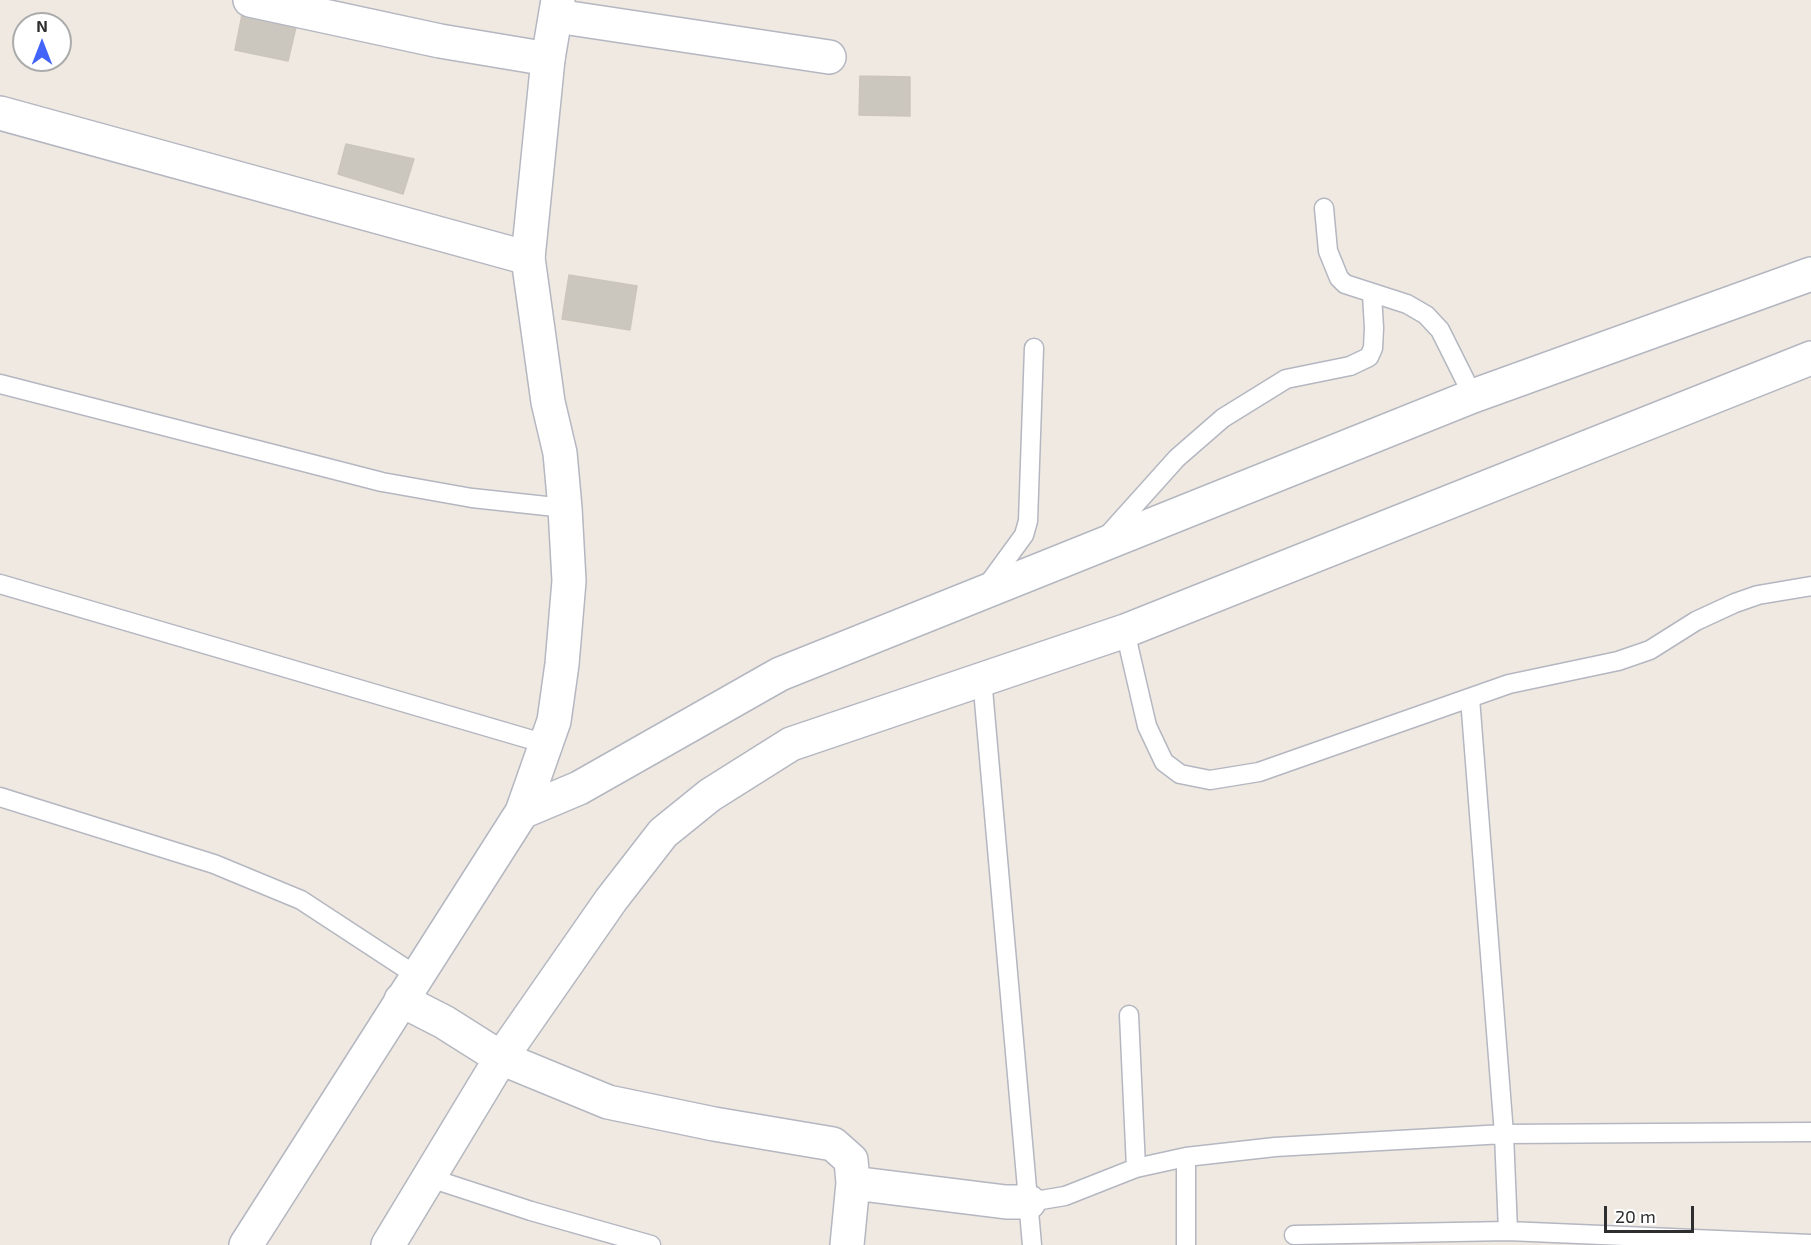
<!DOCTYPE html>
<html>
<head>
<meta charset="utf-8">
<style>
  body { margin:0 }
  #map { position:relative; width:1811px; height:1245px; overflow:hidden; background:#efe9e1; font-family:"Exo 2",sans-serif }
  canvas { display:block }
  .north { position:absolute; left:12px; top:12px; width:60px; height:60px; box-sizing:border-box; background:#fff; border:2px solid #ababab; border-radius:50%; rotate:0deg; font-size:16px; font-weight:700; line-height:24px; text-align:center; color:#2e2e2e }
  .north::after { content:''; display:block; margin:auto; width:21px; height:27px; background:#4264fb; clip-path:polygon(50% 0,100% 100%,50% 72%,0 100%) }
  .scale { position:absolute; left:1604px; top:1206px; width:90px; height:27px; box-sizing:border-box; border:3px solid #2e2e2e; border-top:0; padding-left:8px; font-size:18px; line-height:21px; white-space:nowrap; color:#2e2e2e; -webkit-text-stroke:4px #fff; paint-order:stroke }
</style>
</head>
<body>
<div id="map">
<canvas width="1811" height="1245"></canvas>
<div class="north">N</div>
<div class="scale">20 m</div>
</div>
<script>
const c = document.querySelector('canvas').getContext('2d');
c.lineJoin = 'round';
function fillPath(path, color) {
  c.fillStyle = color;
  c.fill(path, 'evenodd');
}
function poly(rows) {
  const path = new Path2D();
  for (const r of rows) {
    path.moveTo(r[0], r[1]);
    for (let i = 2; i < r.length; i += 2) path.lineTo(r[i], r[i + 1]);
  }
  return path;
}
function strokePath(path, color, width, dash) {
  c.strokeStyle = color;
  c.lineWidth = width;
  c.lineCap = dash ? 'butt' : 'round';
  c.setLineDash(dash || []);
  c.stroke(path);
}
const building = poly([
  [242,15,296,27,288,61,235,50,242,15],
  [860,76,910,77,910,116,859,115,860,76],
  [346,144,414,159,403,194,338,174,346,144],
  [569,275,637,286,630,330,562,319,569,275]
]);
fillPath(building, '#cbc7bf');
strokePath(building, '#cbc5ba', 1.5);
const service = poly([
  [1324,208,1328,251,1339,278,1345,284,1407,304,1426,315,1440,330,1473,396],
  [0,384,382,482,472,498,565,508],
  [1107,536,1177,458,1223,418,1286,379,1350,366,1369,357,1373,348,1374,328,1372,294],
  [0,584,546,744],
  [986,587,1024,535,1028,521,1034,348],
  [1125,631,1147,726,1164,762,1180,774,1210,780,1259,772,1509,684,1618,661,1650,650,1696,621,1735,603,1758,595,1811,586],
  [982,678,1032,1245],
  [1470,698,1504,1134,1508,1231],
  [0,797,214,864,301,900,417,976],
  [1129,1015,1136,1168],
  [1186,1157,1186,1245],
  [430,1178,531,1211,651,1245],
  [1029,1202,1065,1196,1136,1168,1186,1157,1275,1147,1504,1134,1811,1132],
  [1294,1235,1508,1231,1811,1244]
]);
const minor = poly([
  [250,0,440,41,548,59],
  [556,16,829,57],
  [0,113,528,258],
  [401,1000,444,1022,501,1058,608,1102,714,1124,833,1144,851,1160,853,1183,847,1245],
  [853,1183,1006,1202,1029,1202]
]);
const tertiary = poly([
  [522,812,579,788,780,674,1473,396,1811,274],
  [246,1245,522,812,554,721,562,664,569,581,565,508,560,453,548,402,528,258,548,59,558,0],
  [388,1245,501,1058,611,900,663,833,710,795,791,744,1125,631,1811,358]
]);
strokePath(service, '#b4b7c1', 21);
strokePath(minor, '#b4b7c1', 36);
strokePath(tertiary, '#b4b7c1', 36);
strokePath(service, '#fff', 18);
strokePath(minor, '#fff', 33);
strokePath(tertiary, '#fff', 33);
</script>
</body>
</html>
